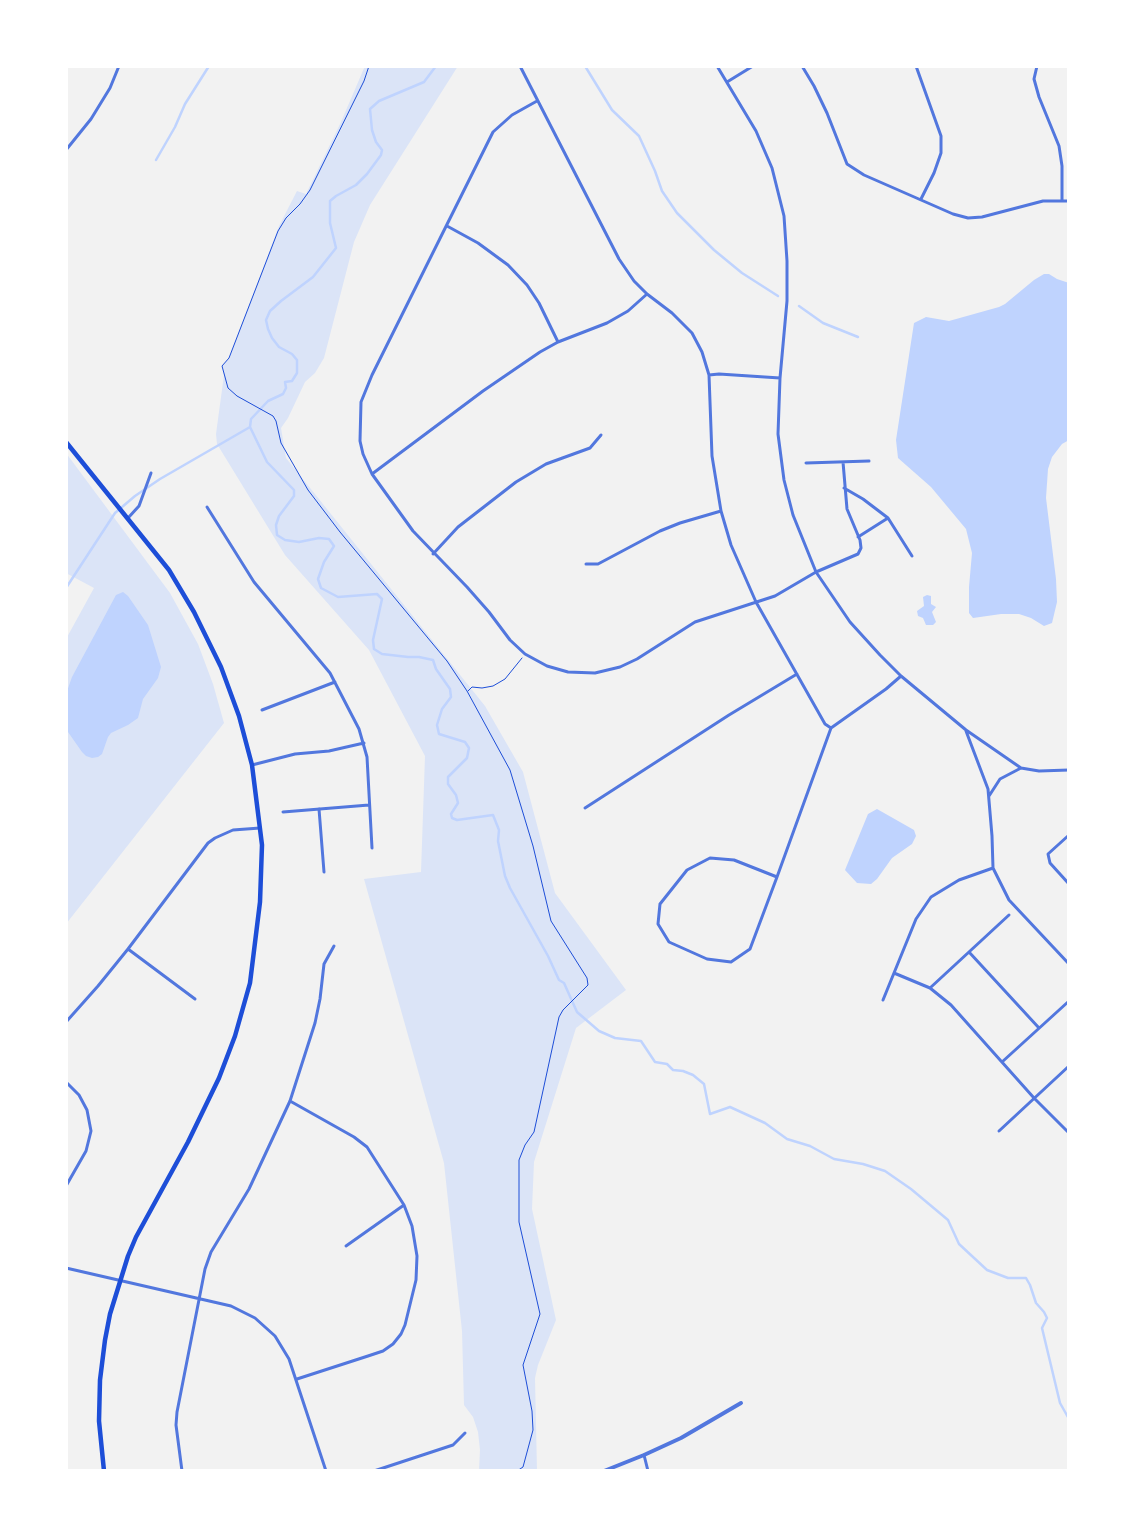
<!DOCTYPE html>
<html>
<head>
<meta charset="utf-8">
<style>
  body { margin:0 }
  #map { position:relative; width:1135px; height:1537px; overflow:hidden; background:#f2f2f2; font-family:Ubuntu,sans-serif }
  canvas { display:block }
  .frame { position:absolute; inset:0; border:68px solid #fff; pointer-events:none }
</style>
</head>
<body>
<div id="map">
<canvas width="1135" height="1537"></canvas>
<div class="frame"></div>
</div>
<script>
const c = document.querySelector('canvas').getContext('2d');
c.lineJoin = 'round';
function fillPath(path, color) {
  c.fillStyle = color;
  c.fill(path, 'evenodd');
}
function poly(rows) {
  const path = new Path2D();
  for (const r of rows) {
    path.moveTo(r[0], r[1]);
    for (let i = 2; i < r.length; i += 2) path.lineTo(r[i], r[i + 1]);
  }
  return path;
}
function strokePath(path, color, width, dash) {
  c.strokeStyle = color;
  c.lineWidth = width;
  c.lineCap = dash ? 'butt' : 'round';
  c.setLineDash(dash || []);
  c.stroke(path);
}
fillPath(poly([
  [365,66,458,66,370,205,354,242,324,358,315,373,305,382,288,418,281,428,286,458,485,706,523,772,555,893,626,990,576,1028,534,1162,532,1209,556,1320,538,1365,535,1378,537,1471,479,1471,480,1450,478,1432,473,1417,464,1405,462,1331,444,1163,364,879,421,872,425,756,369,650,285,555,217,444,216,434,224,375,222,366,229,358,279,226,297,191,306,194,341,122],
  [66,453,170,593,198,644,213,684,224,723,66,924,66,639,94,588,66,573]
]), '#dbe4f7');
fillPath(poly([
  [1044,274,1049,274,1057,279,1069,283,1069,440,1062,444,1052,457,1048,469,1046,498,1056,579,1057,602,1052,623,1044,626,1031,618,1019,614,1001,614,973,618,969,613,969,587,972,553,966,529,931,487,898,458,896,440,914,323,926,317,949,321,999,307,1005,304,1034,280],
  [123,592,128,596,148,625,161,667,158,678,143,699,138,718,128,725,111,733,108,737,102,754,98,757,92,758,86,756,82,752,68,732,66,725,66,694,72,677,116,595],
  [927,595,931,596,931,604,936,607,932,612,936,622,933,625,926,625,923,618,918,616,917,611,924,606,923,597],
  [877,809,914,830,916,836,912,844,892,858,877,879,871,884,857,883,845,870,868,814]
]), '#bfd3fe');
strokePath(poly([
  [585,66,612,110,639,136,655,171,662,191,677,213,714,250,742,273,778,296],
  [156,160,175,127,185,104,209,66],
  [799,306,823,323,858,337],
  [250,427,267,462,294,490,294,496,279,516,276,525,277,535,285,540,299,542,319,538,329,539,334,546,324,562,318,579,321,588,338,597,377,594,382,599,373,640,374,649,382,654,408,657,419,657,433,660,436,669,450,689,451,697,442,709,437,725,439,734,465,742,469,748,467,758,448,777,448,784,456,795,458,803,451,814,452,818,457,820,493,815,499,830,498,841,505,876,510,888,548,956,559,980,564,983,577,1012,599,1031,615,1038,641,1041,655,1062,667,1064,673,1070,683,1071,693,1075,704,1084,710,1114,730,1107,765,1123,787,1139,810,1146,834,1159,863,1164,885,1171,911,1189,948,1220,959,1244,987,1270,1008,1278,1026,1278,1030,1285,1036,1303,1044,1312,1047,1318,1042,1328,1060,1403,1069,1419],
  [66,588,115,513,135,496,160,479,250,427,251,419,268,401,283,394,286,388,285,382,292,381,297,373,297,360,292,354,279,347,272,338,268,329,266,320,270,311,281,301,313,277,336,248,330,223,330,201,336,196,356,185,367,174,381,155,382,150,376,142,372,130,370,109,379,101,424,82,436,66]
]), '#bfd3fe', 2.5);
strokePath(poly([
  [369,66,364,81,310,190,300,204,286,218,278,231,229,358,222,366,228,388,237,396,273,416,276,421,281,443,308,490,340,532,447,661,467,691,510,770,533,846,551,921,587,978,588,985,563,1010,559,1017,534,1132,525,1145,519,1160,519,1222,540,1314,523,1365,532,1411,533,1430,523,1467,517,1471],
  [468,691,472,687,482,688,493,686,505,679,522,658]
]), '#1d4ed8', 1);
strokePath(poly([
  [520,66,619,259,634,281,647,294,672,313,692,333,702,352,709,375,712,456,721,511,731,545,756,602,825,724,831,728],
  [717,66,756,131,772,168,784,216,787,261,787,301,780,378,778,434,784,480,793,515,816,572,850,622,880,655,901,676,966,730,1021,768,1039,771,1069,770],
  [802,66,814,86,827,113,847,164,864,175,953,214,968,218,982,217,1043,201,1069,201],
  [916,66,941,136,941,153,934,173,921,199],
  [1037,66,1034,79,1039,97,1059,146,1062,166,1062,200],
  [727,82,753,66],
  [537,101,512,115,493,132,372,375,361,402,360,441,363,454,372,474,413,531,467,587,489,612,510,640,525,654,547,666,568,672,595,673,620,667,637,659,695,622,775,596,816,572,858,554,861,548,860,540,847,509,843,462],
  [66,150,91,119,110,88,119,66],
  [447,226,478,243,508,265,527,285,539,303,558,342],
  [709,375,719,374,780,378],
  [806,463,869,461],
  [372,474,483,391,540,352,558,342,607,323,628,311,647,294],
  [844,488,863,499,888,518,912,556],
  [207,507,254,582,330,673,359,729,367,757,372,848],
  [128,518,139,506,151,473],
  [858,537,888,518],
  [433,554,458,527,516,482,546,464,590,448,601,435],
  [586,564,598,564,660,531,680,523,721,511],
  [262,710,335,682],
  [966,731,988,789,992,836,993,868,1009,900,1069,964],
  [252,765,295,754,329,751,364,743],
  [989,796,1000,779,1021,768],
  [585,808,729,715,797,674],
  [319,809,324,872],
  [283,812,369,805],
  [1069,835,1048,854,1050,863,1069,884],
  [777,877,734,860,710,858,687,870,660,904,658,924,669,942,707,959,731,962,750,949,777,877,831,728,886,689,901,676],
  [128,949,195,999],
  [969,952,1039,1028],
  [894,973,930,988,951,1005,1034,1098,1069,1133],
  [930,988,1009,915],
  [883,1000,916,919,931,897,959,880,993,868],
  [66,1022,98,986,128,949,208,843,215,838,233,830,260,828],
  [1002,1062,1069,1001],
  [66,1082,79,1095,87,1110,91,1131,86,1151,66,1186],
  [290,1101,354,1137,367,1147,404,1205,412,1226,417,1256,416,1280,405,1325,401,1334,393,1344,383,1351,368,1356,297,1379],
  [999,1131,1069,1066],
  [346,1246,404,1205],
  [66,1268,231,1306,255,1318,275,1336,289,1359,326,1471],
  [644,1455,648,1471],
  [182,1471,176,1425,177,1412,205,1269,211,1252,249,1189,290,1101,315,1023,320,999,324,964,334,946],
  [374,1471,453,1445,465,1433]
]), '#5277de', 3);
strokePath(poly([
  [604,1471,644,1455,681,1438,741,1403]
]), '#5277de', 4);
strokePath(poly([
  [66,442,169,570,194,612,221,667,239,716,252,765,262,845,260,902,250,983,235,1036,219,1078,188,1142,136,1237,128,1256,110,1314,105,1340,100,1380,99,1421,104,1471]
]), '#1d4ed8', 4.5);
</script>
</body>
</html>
